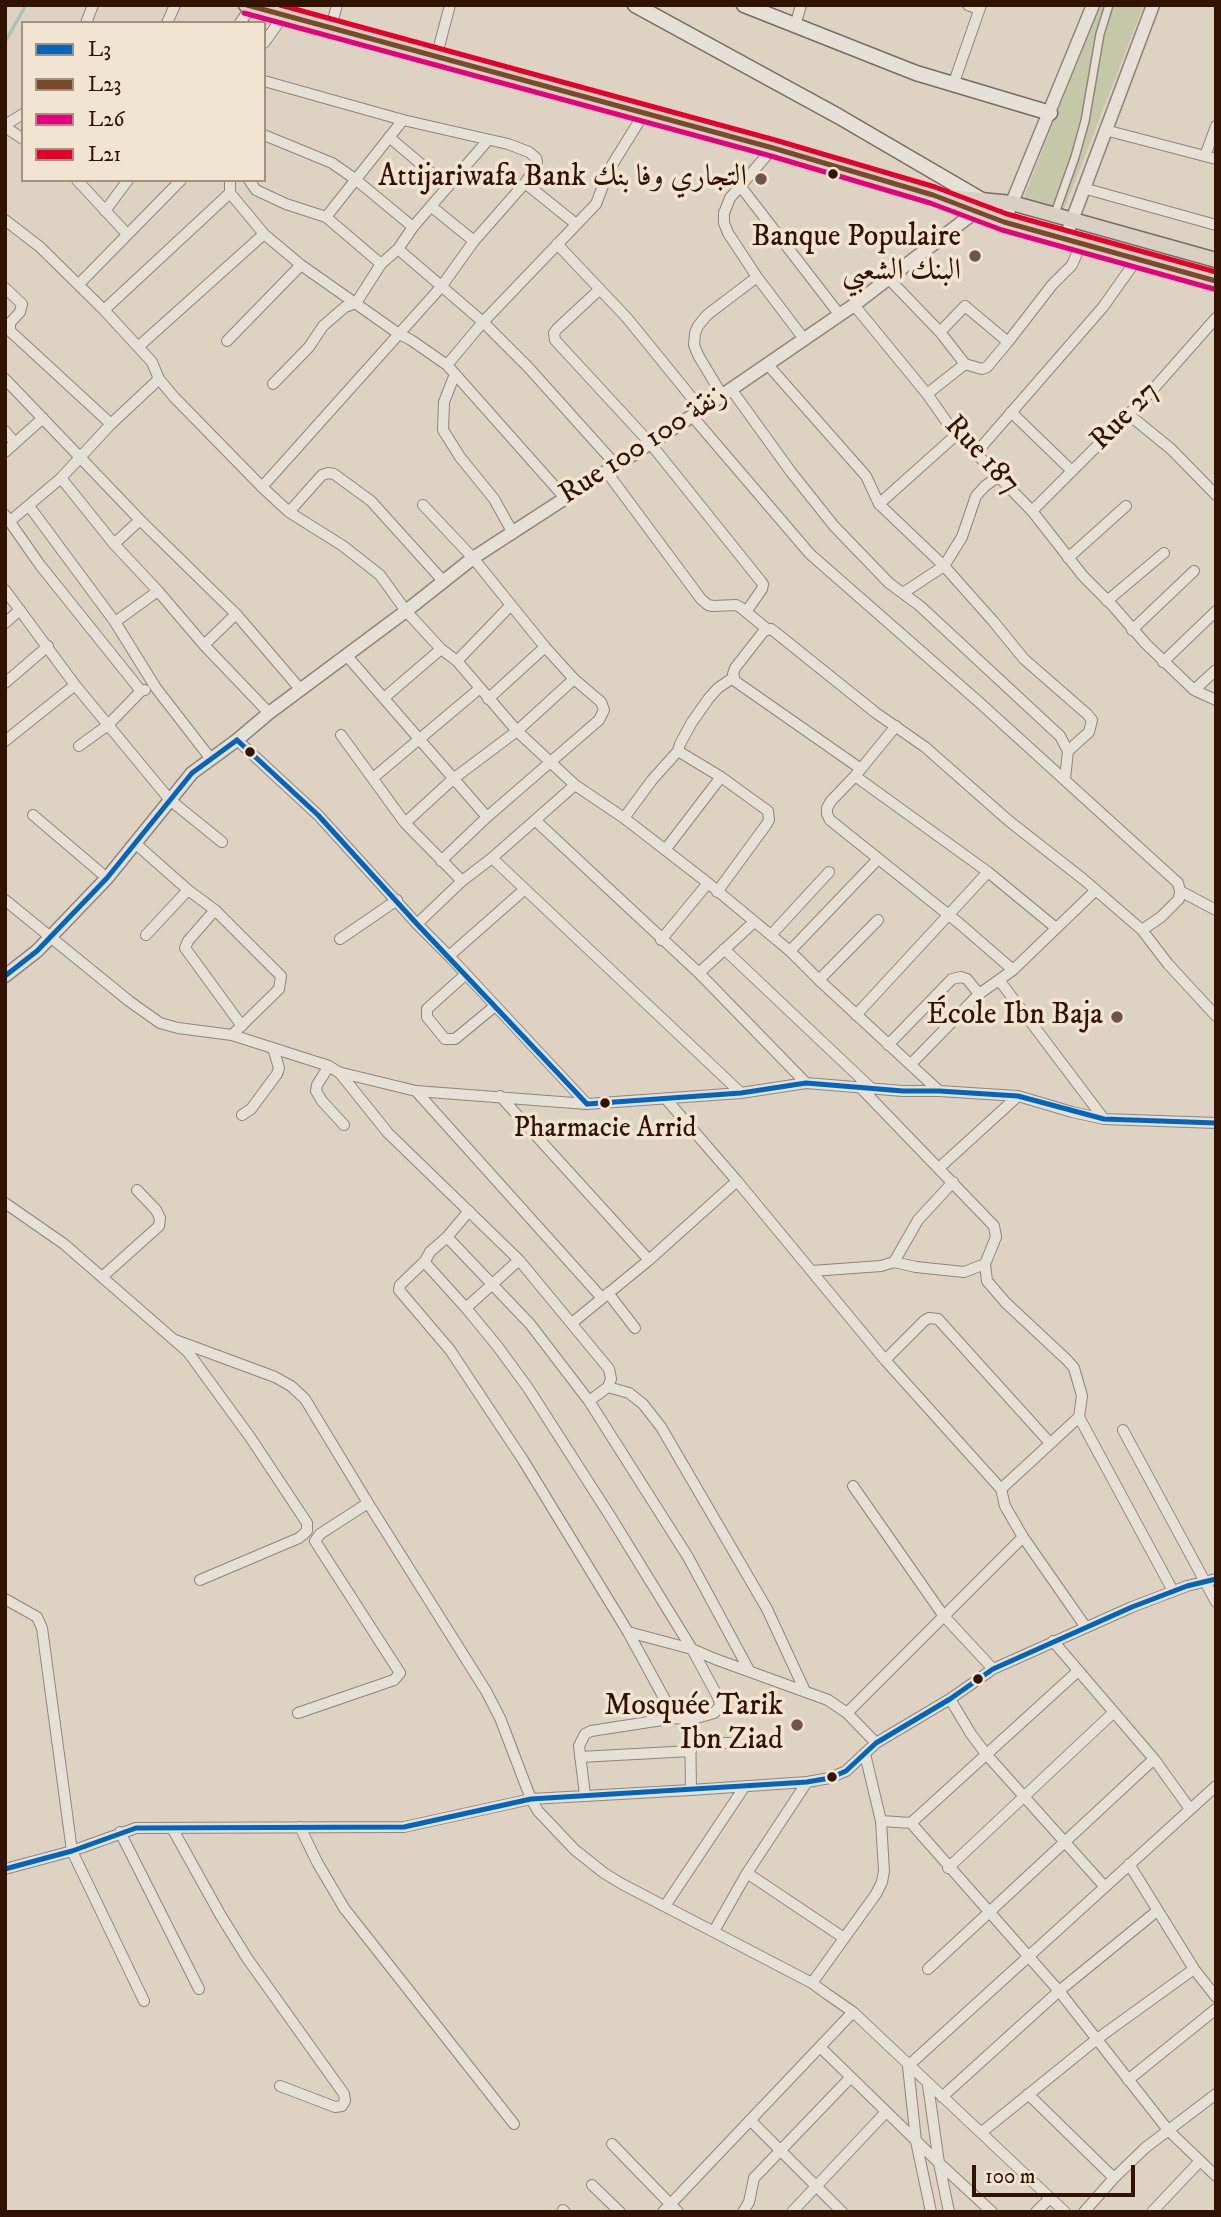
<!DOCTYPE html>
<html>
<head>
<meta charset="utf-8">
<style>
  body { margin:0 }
  #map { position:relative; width:1221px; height:2217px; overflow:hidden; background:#ded3c3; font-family:"IM FELL DW Pica",serif }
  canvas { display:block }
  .frame { position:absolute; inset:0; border:7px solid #321203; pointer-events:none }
  .legend { position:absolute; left:21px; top:21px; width:245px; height:161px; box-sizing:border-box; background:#f1e4d1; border:2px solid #a5907f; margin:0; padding:9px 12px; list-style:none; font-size:21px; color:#321203 }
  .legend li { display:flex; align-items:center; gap:14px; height:35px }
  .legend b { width:35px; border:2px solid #a5907f }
  .scale { position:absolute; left:972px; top:2165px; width:163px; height:32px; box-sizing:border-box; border:4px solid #321203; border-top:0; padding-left:9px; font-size:21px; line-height:24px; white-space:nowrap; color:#321203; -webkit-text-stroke:5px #f1e4d1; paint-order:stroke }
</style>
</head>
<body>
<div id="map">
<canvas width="1221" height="2217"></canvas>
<div class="frame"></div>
<ul class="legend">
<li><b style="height:9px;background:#0065bd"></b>L3</li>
<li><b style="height:9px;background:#7a4b2a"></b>L23</li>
<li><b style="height:9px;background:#e5007d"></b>L26</li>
<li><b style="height:9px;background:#e4002b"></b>L21</li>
</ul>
<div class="scale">100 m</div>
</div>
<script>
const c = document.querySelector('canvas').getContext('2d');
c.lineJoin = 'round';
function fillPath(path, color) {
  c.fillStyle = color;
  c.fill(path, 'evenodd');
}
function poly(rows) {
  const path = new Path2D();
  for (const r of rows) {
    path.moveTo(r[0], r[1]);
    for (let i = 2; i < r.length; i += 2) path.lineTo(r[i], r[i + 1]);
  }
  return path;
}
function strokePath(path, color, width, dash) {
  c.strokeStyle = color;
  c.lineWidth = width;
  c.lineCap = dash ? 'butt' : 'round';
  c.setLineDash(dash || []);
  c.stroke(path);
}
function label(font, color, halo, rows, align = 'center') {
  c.font = font + ' "IM FELL DW Pica",Amiri,serif';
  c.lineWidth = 7;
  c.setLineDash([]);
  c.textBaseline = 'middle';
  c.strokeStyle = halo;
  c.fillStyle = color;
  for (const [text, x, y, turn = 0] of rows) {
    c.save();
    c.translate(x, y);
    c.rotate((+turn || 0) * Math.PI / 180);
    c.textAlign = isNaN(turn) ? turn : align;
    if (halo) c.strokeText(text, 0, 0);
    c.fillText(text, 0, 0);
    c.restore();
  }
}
fillPath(poly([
  [1100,5,1144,5,1065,207,1062,210,1025,202,1025,194]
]), '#c4c8a9');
strokePath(poly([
  [5,42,26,5]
]), '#acc1b8', 3.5);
const pedestrian = poly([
  [1054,216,1075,157,1085,121,1100,34,1109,5]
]);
const minor = poly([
  [968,5,979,9],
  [86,23,93,5],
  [167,23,175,5],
  [240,23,251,7],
  [795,26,801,5],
  [331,27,337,5],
  [264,43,284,15],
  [436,58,450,5],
  [953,85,981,5],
  [5,125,23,114],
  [5,127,23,139],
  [1105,130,1216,159],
  [264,135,332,163,355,179,413,227],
  [389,137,448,187],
  [773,148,730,198,724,213,724,223,728,233,757,277,804,339],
  [1205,156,1216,126],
  [77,180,127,234],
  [230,180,230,193,264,234,301,265,399,334,411,340,447,365,565,498],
  [249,180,256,190,286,204,326,217,381,264],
  [525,183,576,224],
  [741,187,839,314],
  [1083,188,1216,225],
  [432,207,474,241],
  [105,211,128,180],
  [326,217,403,120],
  [5,220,40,247,104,310,152,362,159,379,174,397,262,487,289,512,343,546,380,575,406,611,441,649,457,661,517,731,575,785,624,818,708,883,790,951,819,980,939,1091],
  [557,244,627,318,701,409],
  [398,249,483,322,528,367,616,465],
  [888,278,940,332,965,364,982,369,987,367,1008,342,1052,285,1072,265,1081,244],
  [79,284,181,180],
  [5,288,22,304,20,312,10,323,10,331,111,424],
  [600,289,557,329,554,333,555,340,650,443,759,579,763,584,762,589,746,612],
  [854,305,927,394,956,435,964,441,1032,511,1083,576,1112,605,1146,644,1194,690,1216,700],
  [104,310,230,193],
  [940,332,965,306,1008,342],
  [227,341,301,265],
  [138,347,264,234],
  [447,365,483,322,596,204,609,170,643,115],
  [768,365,866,476,879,504,944,566,993,621,1024,659,1087,714,1092,720,1089,732,1068,751],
  [455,374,444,402,443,430,460,457,494,499,513,533],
  [5,379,140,520,236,614,301,690],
  [273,384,309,347,323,326,345,307,356,303,381,264,398,249,413,227,488,140],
  [731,389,791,472,834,526,889,583,920,606,1060,736,1068,751,1065,779],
  [927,394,965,364],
  [722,395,698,355,694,345,695,333,698,326,707,315,757,277],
  [1011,412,1072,471],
  [1128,414,1171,449,1216,495],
  [692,416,810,554,980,703,1178,883,1180,891,1179,899,1161,917,1142,930],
  [5,431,15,443],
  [5,452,43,418],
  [976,453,1103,307,1137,259],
  [606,471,701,599,708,605,713,606,736,605,740,607,767,629],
  [61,478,114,544,158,591,204,645,269,713],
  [262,487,441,287,474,241,525,183,536,167,537,162,536,158,529,152,508,144,403,120,264,81],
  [879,504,956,435],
  [423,505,473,558,545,647,574,679,601,702,604,710,599,720,487,817,441,861],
  [29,506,115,622,156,688,211,759],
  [1032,511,1148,395,1216,318],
  [289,512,322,475,328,473,334,474,371,501,444,582],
  [5,515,40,565,141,691],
  [9,522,61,478,111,424,159,379],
  [114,544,140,520],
  [1068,558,1126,506],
  [5,590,75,685,170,800,222,842],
  [903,593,944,566,962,537,976,496,985,486,999,476],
  [1107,601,1164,553],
  [115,622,158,591],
  [5,623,20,610],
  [1132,630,1194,571],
  [204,645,236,614],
  [347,656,487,817],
  [457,661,510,606],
  [1163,662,1216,611],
  [5,683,48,646],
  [1194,690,1216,670],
  [384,698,441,649],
  [488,699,545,647],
  [896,726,855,776,831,801,827,808,827,814,830,820,960,924,1013,970],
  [341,735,405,823,462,881],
  [237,740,318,815,417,924,449,956,587,1104],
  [5,741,75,685],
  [79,746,108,725,141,691,145,690],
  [861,769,735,681,733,674,735,668,764,631,771,629,775,632,876,713,925,747,1009,821,1083,879,1142,930,1168,964,1216,1016],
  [855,776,988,872,1056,928],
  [373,778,479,689],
  [33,815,107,878],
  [624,818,652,780,678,751],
  [536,821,699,973,806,1083],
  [405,823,453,779,517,731,574,679],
  [136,844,188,890,215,910,281,976,279,989,232,1035],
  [665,850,721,777],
  [492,858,741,1093],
  [1180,891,1216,910],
  [717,892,766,825,769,820,768,811,721,777,678,751,680,744,692,722,709,698,718,688,734,677],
  [5,900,129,1001,160,1023,178,1028,232,1035,329,1066,338,1072,416,1091,587,1104,741,1093,806,1083,903,1091,939,1091,1018,1096,1072,1112,1104,1119,1216,1123],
  [215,910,188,941,185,948,242,1026],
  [417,924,462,881,492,858,575,785],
  [146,935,188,890],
  [771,935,829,872],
  [340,939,397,900],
  [661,940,708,883],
  [724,949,871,1088],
  [790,951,878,859],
  [449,956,525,889],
  [699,973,754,922],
  [466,974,427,1009,427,1017,445,1039,455,1039,495,1006],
  [819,980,878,920],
  [999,980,1104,1119],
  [856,1015,988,872],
  [888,1045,952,979,961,977,967,979,979,994],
  [911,1064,979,994,1013,970,1096,890],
  [329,1066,317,1085,316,1091,322,1101,344,1125],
  [339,1072,388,1133,519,1260,609,1369,611,1379,608,1387,589,1401],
  [859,1086,994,1226,996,1237,985,1264,987,1281,1006,1303,1067,1360,1074,1368,1082,1396,1079,1417,1173,1591],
  [416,1091,601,1297],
  [500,1096,649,1260],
  [666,1099,737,1181,885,1360,1001,1489,1005,1506,1023,1537,1085,1626],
  [242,1115,251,1109,277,1074,279,1068,273,1048],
  [939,1168,1018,1096],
  [5,1203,64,1244,188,1352,250,1437,307,1523,307,1531,299,1538,200,1580],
  [469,1211,447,1237,430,1252,425,1261,427,1265,466,1308,498,1347,528,1388,612,1519,692,1649,715,1659,828,1700,847,1713,876,1743],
  [447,1237,530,1324,589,1401,688,1557,750,1672],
  [425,1261,400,1285,399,1290,450,1350,523,1460,628,1632,675,1718],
  [894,1262,916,1267,964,1272,985,1264],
  [812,1271,881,1266,894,1262,918,1220,953,1182],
  [102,1277,159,1226,160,1218,156,1210,137,1190],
  [608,1293,635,1328],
  [466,1308,519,1260],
  [572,1323,649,1260,737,1181],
  [175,1340,275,1377,291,1386,305,1399,368,1503,486,1691,500,1718,531,1799,538,1811,575,1850,604,1873,622,1884,812,1983,827,1994,853,2012,1065,2212],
  [885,1360,924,1321,929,1318,938,1319,1050,1443],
  [608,1387,629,1393,643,1404,661,1427,767,1609,805,1691],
  [1123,1430,1216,1602],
  [853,1486,943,1615,993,1669],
  [1001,1489,1079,1417],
  [5,1599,37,1617,42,1628,72,1851,144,2001],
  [1053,1641,1154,1759,1190,1809],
  [950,1699,971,1734,986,1754,1105,1887],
  [298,1713,394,1680,400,1673,315,1541,320,1534,368,1503],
  [847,1713,1023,1537],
  [690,1720,691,1790],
  [691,1743,729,1743],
  [580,1757,691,1751],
  [585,1795,579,1746,585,1734,591,1731,675,1718,690,1720,714,1713,720,1706,719,1699,692,1649,628,1632],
  [881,1821,911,1823,1077,1672],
  [911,1823,1059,1991,1168,2130,1216,2176],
  [300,1827,317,1862,344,1908,514,2124],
  [172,1828,221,1916,247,1958,344,2094,345,2101,342,2106,335,2107,280,2086],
  [120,1832,199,1989],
  [1129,1864,1194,1969,1216,1997],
  [948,1868,1114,1712],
  [5,1869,72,1851,136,1828,404,1827,531,1799,691,1790,807,1782,830,1778,846,1771,876,1743,950,1699,993,1669,1132,1607,1187,1586,1216,1579],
  [747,1873,844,1938],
  [665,1906,745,1786],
  [714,1931,747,1873,807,1782],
  [928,1969,1154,1759],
  [812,1983,876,1894,882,1882,884,1871,881,1821,865,1754],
  [821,2048,939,2163,992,2212],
  [1128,2080,1216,2009],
  [928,2085,939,2163,949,2212],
  [1028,2094,1114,2178],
  [942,2097,1059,1991,1157,1911],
  [750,2120,842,2212],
  [982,2132,1097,2039,1194,1969],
  [612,2144,678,2212],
  [592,2185,620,2212],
  [563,2210,565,2212],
  [663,2212,853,2012],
  [743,2212,749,2202,754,2178,851,2077],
  [792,2212,886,2112],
  [931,2212,916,2141,908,2066,1216,1786],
  [1036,2212,1050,2198],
  [1084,2212,1114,2178,1145,2148,1216,2094],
  [1152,2212,1200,2161]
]);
const tertiary = poly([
  [1004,222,1093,5],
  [1065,239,1153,5],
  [5,976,37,951,107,878,192,773,237,740,269,713,406,611,473,558,692,416,854,305,975,212,979,206]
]);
const secondary = poly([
  [635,5,838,116,982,200],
  [744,5,916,73,1050,113]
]);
const primary = poly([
  [246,5,773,148,933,195,1004,222,1216,281],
  [949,197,1012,203,1216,260]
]);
strokePath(pedestrian, '#90857b', 10);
strokePath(minor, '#90857b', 12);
strokePath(tertiary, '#90857b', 15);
strokePath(secondary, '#776c62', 17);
strokePath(primary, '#776c62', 17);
strokePath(pedestrian, '#e6e0d7', 7);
strokePath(minor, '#e6e0d7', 10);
strokePath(tertiary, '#e6e0d7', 12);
strokePath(secondary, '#e6e0d7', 14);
strokePath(primary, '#d9d0c3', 14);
strokePath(poly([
  [237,740,318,815,417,924,587,1104],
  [5,976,37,951,107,878,192,773,237,740],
  [587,1104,741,1093,806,1083,903,1091,939,1091,1018,1096,1104,1119,1216,1123],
  [5,1869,72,1851,136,1828,404,1827,531,1799,807,1782,830,1778,846,1771,876,1743,950,1699,993,1669,1132,1607,1187,1586,1216,1579]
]), '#0065bd', 5);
strokePath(poly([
  [247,5,773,148,933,195,1004,222,1216,281]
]), '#7a4b2a', 5);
strokePath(poly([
  [244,13,771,156,930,203,1002,230,1214,289]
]), '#e5007d', 5);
strokePath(poly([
  [280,5,775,140,935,187,1007,214,1216,272]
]), '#e4002b', 5);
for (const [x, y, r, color] of [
  [833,174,6,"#321203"],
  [761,179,7,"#6e5646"],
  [975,256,7,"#6e5646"],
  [250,752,6,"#321203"],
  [1117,1017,7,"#6e5646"],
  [605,1103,6,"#321203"],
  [978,1679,6,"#321203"],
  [797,1725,7,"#6e5646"],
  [832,1777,6,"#321203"]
]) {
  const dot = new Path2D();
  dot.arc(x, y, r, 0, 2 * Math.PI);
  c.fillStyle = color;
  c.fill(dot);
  strokePath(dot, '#f1e4d1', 2.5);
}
label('28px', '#321203', '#f1e4d1', [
  ["Pharmacie Arrid",605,1130]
]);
label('30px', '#321203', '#f1e4d1', [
  ["Attijariwafa Bank التجاري وفا بنك",747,179],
  ["Banque Populaire",961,239],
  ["البنك الشعبي",961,273],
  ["École Ibn Baja",1103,1017],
  ["Mosquée Tarik",783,1708],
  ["Ibn Ziad",783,1742]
], 'right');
label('30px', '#321203', '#f1e4d1', [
  ["Rue 27",1126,417,-45],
  ["Rue 100 زنقة 100",644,446,-33],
  ["Rue 187",981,456,47]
]);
</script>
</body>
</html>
